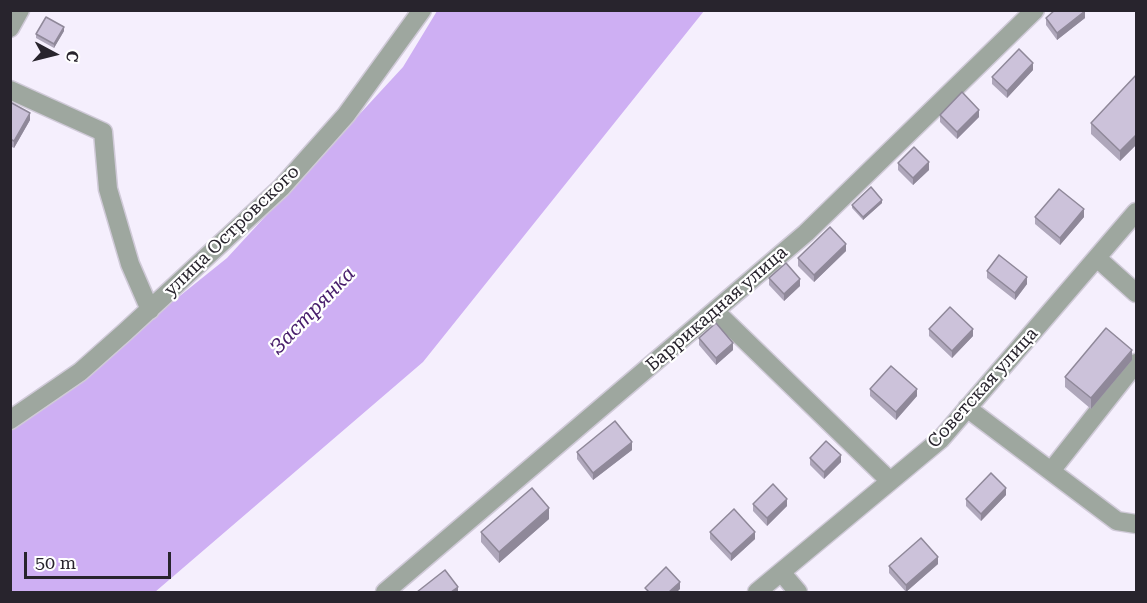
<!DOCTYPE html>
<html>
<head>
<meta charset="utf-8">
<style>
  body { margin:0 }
  #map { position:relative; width:1147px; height:603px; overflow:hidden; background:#f5effd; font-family:"Roboto Serif",serif }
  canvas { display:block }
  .frame { position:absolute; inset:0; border:12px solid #28242d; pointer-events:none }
  .north { position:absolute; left:24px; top:24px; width:60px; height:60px; -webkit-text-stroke:4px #fff; paint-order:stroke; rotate:97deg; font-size:16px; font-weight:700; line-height:24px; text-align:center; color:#28242d }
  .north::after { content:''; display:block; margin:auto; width:21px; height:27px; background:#28242d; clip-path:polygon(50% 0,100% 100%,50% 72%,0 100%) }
  .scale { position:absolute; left:24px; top:552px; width:147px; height:27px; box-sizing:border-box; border:3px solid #28242d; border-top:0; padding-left:8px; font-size:18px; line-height:21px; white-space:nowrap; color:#28242d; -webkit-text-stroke:4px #fff; paint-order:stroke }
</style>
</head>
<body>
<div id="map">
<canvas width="1147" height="603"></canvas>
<div class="frame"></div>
<div class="north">С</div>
<div class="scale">50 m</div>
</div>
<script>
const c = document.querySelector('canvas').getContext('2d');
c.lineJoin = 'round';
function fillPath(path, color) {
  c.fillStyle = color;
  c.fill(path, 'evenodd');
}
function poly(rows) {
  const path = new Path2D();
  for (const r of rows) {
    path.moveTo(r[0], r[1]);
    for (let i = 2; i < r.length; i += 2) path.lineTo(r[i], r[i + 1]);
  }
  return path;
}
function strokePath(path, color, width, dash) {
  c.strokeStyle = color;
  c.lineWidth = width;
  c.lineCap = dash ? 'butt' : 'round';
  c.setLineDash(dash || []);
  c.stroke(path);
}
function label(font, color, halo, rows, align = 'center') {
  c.font = font + ' "Roboto Serif",serif';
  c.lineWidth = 4.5;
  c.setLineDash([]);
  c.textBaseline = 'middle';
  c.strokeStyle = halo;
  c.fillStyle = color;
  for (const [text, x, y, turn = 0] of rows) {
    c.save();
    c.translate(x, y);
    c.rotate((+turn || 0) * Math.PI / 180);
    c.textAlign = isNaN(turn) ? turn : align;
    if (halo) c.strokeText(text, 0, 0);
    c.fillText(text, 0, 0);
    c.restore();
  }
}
fillPath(poly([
  [437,11,704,11,423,362,155,592,11,592,10,425,115,348,227,258,403,67]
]), '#ceaff3');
const minor = poly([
  [10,28,20,10],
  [10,90,103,132,108,189,130,264,150,310],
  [1097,258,1136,293],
  [715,311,890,481],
  [967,408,1117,521,1136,524],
  [10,420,80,372,125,332,281,188,346,115,422,10],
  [1051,471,1136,363],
  [781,572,798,592],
  [385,592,806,233,1035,10],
  [757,592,941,439,1136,212]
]);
strokePath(minor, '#d0cad8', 21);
strokePath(minor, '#9ea79f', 18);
fillPath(poly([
  [1046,18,1085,18,1057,40,1046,25],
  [64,31,54,48,36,38,36,34],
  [1033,70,1007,98,992,84,992,77],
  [1137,74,1137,144,1120,161,1091,134,1091,123],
  [10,102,30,120,14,148,10,146],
  [940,115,979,117,957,139,940,122],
  [898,163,929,170,913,185,898,170],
  [882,203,863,220,852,208,852,205],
  [1035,217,1084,217,1060,245,1035,224],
  [846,251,814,282,798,266,798,258],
  [987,271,1027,284,1015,300,987,278],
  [769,278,800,286,784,301,769,285],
  [929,329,973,336,952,358,929,336],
  [699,338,733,350,716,365,699,345],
  [1132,360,1091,409,1065,387,1065,377],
  [870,389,917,396,896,420,870,396],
  [632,450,593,480,577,459,577,452],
  [810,458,841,462,824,479,810,465],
  [1006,495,981,521,966,506,966,499],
  [753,504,787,506,767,526,753,511],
  [549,519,499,563,481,542,481,532],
  [710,532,755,539,731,561,710,539],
  [938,564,906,592,889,573,889,566]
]), '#afa7bb');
fillPath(poly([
  [1085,11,1085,18,1057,40,1057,33],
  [64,27,64,31,54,48,54,44],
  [1033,63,1033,70,1007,98,1007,91],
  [979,110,979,117,957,139,957,132],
  [30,113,30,120,14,148,14,141],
  [1137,134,1137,144,1120,161,1120,151],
  [929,162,929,170,913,185,913,178],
  [882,200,882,203,863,220,863,217],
  [1084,209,1084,217,1060,245,1060,238],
  [846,244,846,251,814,282,814,275],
  [1027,277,1027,284,1015,300,1015,293],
  [800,279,800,286,784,301,784,294],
  [973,329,973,336,952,358,952,351],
  [733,343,733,350,716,365,716,358],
  [1132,350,1132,360,1091,409,1091,398],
  [917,389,917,396,896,420,896,412],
  [632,442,632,450,593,480,593,473],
  [841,455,841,462,824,479,824,472],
  [1006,488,1006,495,981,521,981,514],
  [787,499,787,506,767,526,767,518],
  [549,508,549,519,499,563,499,552],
  [755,532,755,539,731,561,731,554],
  [938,557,938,564,906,592,906,585],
  [680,582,680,589,677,592,669,592],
  [458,587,458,592,451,592]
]), '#8f8899');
const building = poly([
  [1055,10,1084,10,1085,11,1057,33,1046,18,1055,10],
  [46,17,64,27,54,44,36,34,46,17],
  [1019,49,1033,63,1007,91,992,77,1019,49],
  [1137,74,1137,134,1120,151,1091,123,1137,74],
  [962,92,979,110,957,132,940,115,962,92],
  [10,102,30,113,14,141,10,139,10,102],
  [914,147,929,162,913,178,898,163,914,147],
  [871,187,882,200,863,217,852,205,871,187],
  [1059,189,1084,209,1060,238,1035,217,1059,189],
  [830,227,846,244,814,275,798,258,830,227],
  [999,255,1027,277,1015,293,987,271,999,255],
  [786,263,800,279,784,294,769,278,786,263],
  [950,307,973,329,952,351,929,329,950,307],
  [716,323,733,343,716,358,699,338,716,323],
  [1106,328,1132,350,1091,398,1065,377,1106,328],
  [891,366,917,389,896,412,870,389,891,366],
  [615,421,632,442,593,473,577,452,615,421],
  [826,441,841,455,824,472,810,458,826,441],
  [991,473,1006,488,981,514,966,499,991,473],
  [773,484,787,499,767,518,753,504,773,484],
  [532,488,549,508,499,552,481,532,532,488],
  [734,509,755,532,731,554,710,532,734,509],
  [921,538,938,557,906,585,889,566,921,538],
  [666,567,680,582,669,592,649,592,645,588,666,567],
  [445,570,458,587,451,592,417,592,445,570]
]);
fillPath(building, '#ccc2da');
strokePath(building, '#8f8899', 1.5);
label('18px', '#28242d', '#fff', [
  ["улица Островского",232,231,-44],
  ["Баррикадная улица",717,309,-41],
  ["Советская улица",983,388,-48]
]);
label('italic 20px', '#471d6b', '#fff', [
  ["Застрянка",313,311,-46]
]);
</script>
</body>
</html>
